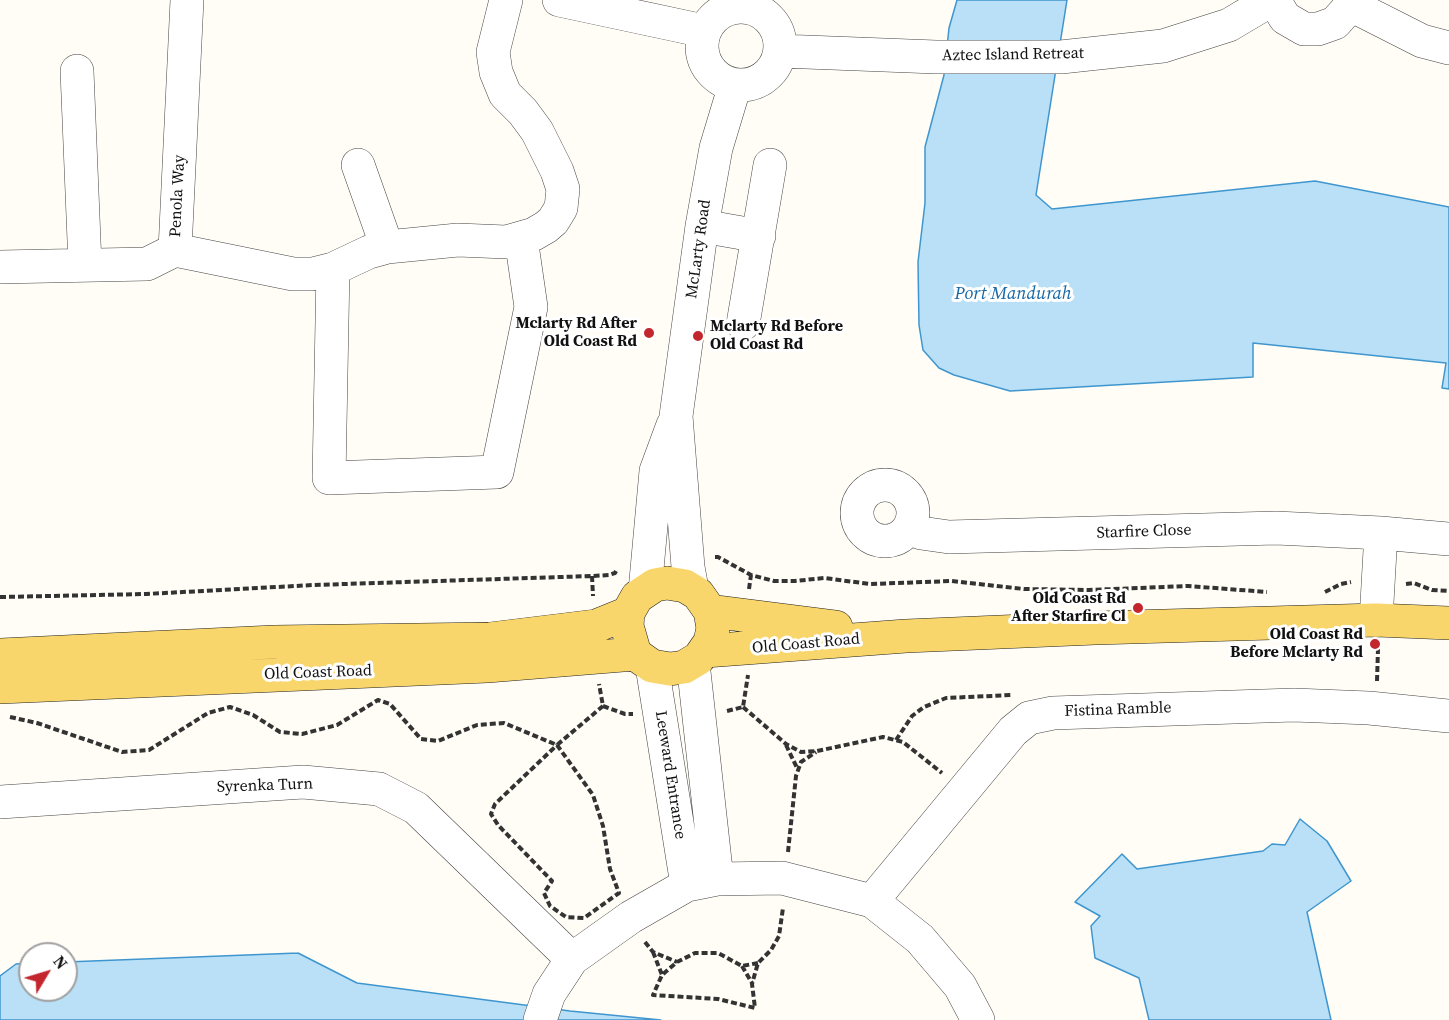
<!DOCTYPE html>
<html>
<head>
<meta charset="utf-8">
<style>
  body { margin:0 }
  #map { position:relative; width:1449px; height:1020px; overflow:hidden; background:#fffdf5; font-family:"Source Serif 4",serif }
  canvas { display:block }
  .north { position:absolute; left:18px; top:942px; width:60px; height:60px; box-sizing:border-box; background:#fff; border:2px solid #a0a0a0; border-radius:50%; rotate:52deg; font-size:16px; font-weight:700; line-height:24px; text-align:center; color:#111 }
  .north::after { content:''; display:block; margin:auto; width:21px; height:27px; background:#c4262e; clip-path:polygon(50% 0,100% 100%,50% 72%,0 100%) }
</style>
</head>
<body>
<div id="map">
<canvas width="1449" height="1020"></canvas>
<div class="north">N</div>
</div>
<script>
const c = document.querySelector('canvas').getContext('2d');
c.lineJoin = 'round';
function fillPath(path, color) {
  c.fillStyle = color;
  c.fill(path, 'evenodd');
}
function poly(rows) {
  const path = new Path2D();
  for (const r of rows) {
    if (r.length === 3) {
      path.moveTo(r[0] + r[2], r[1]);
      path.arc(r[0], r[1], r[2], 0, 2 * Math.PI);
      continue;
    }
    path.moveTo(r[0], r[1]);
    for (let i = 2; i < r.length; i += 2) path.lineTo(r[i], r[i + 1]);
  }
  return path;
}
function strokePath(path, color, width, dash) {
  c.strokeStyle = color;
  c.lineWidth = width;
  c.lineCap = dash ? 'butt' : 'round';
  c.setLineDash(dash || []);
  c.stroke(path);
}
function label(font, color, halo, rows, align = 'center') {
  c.font = font + ' "Source Serif 4",serif';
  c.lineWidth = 6;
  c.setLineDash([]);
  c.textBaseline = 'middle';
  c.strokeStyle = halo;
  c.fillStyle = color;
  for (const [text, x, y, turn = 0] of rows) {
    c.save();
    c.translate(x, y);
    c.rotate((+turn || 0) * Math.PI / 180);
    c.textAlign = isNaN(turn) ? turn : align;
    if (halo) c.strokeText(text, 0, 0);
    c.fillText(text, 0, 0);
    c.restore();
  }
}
const water = poly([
  [957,0,1067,0,1036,195,1052,209,1315,181,1449,207,1449,389,1442,388,1446,363,1253,343,1253,377,1010,391,954,375,939,368,923,350,919,325,918,262,925,203,925,147,944,75,949,28,957,0],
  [1300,819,1327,841,1351,881,1307,912,1331,1020,1149,1020,1139,978,1095,958,1091,926,1100,916,1075,902,1122,854,1137,869,1263,851,1272,844,1285,845,1300,819],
  [298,953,357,983,570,1011,661,1020,0,1020,0,976,16,964,30,963,30,990,66,990,66,962,298,953]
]);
fillPath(water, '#b9e0f7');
strokePath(water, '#3f96cf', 1.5);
const minor = poly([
  [559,0,704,31],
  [1274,0,1285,18,1304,29,1318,29,1335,23,1351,5,1351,0],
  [1351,5,1422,41,1449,48],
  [741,46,39],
  [780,51,936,57,1061,57,1163,46,1229,25,1271,0],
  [77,71,85,265],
  [358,165,387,247],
  [702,226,759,236],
  [175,250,293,274,313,274,333,269,369,252,387,247,458,240,506,242,534,234,546,227,553,221,561,208,563,189,557,171,537,131,523,112,505,94,496,72,493,52,506,0],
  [0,267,147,264,175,250,187,0],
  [333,269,329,478,497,472,531,307,521,238],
  [743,324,770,165],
  [885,513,28],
  [910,528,921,533,949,537,1276,528,1381,533],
  [692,589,688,567,676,416,702,226,716,148,735,85],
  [645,591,656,471,673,425],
  [1376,620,1381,533,1449,539],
  [693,663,717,879],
  [652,666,687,885],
  [0,802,303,782,379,789,416,808,572,959],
  [872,901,1013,731,1029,718,1053,713,1294,705,1369,708,1449,716],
  [540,1020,549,994,572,959,631,917,687,885,717,879,782,878,872,901,920,939,960,986,978,1020]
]);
const major = poly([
  [667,583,685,586,698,594,710,611,713,628,710,642,699,658,684,667,670,669,652,666,635,654,627,626,628,613,637,597,655,585,667,583],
  [710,611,836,627],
  [705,651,906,636,1095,628,1376,620,1449,623],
  [0,655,274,642,490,639,596,626,628,613],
  [0,687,487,666,635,654]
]);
strokePath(minor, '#444', 34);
strokePath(major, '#222', 34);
strokePath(poly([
  [715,557,718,557,751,575,774,581,795,581,824,578,870,584,952,581,1024,589,1089,590,1188,586,1267,592],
  [592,576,593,596],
  [1406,584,1414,583,1432,590,1449,591],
  [749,589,751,575],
  [1325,592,1341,584,1351,582],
  [0,597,146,594,314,585,592,576,609,575,615,573,617,569],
  [1377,681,1378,649],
  [603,706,625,714,633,714],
  [743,707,786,744,801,752,817,751,883,737,903,742,942,773],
  [727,711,743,707,748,675],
  [10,717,37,723,122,752,149,750,208,713,230,707,253,715,280,732,302,734,337,725,378,700,390,704,421,739,438,741,477,725,504,723,557,745,603,706,599,684],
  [896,740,912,716,924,707,946,698,1012,695],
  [557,745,593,795,603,826,610,869,619,893,584,918,566,917,550,906,544,893,552,881,498,825,491,814,495,804,557,745],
  [786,745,798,770],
  [788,852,796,776,801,762,816,752],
  [645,942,653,952,677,962],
  [653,952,662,975],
  [758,963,742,966,718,953,695,953,677,962,662,975,653,995,718,999,755,1008,752,984,758,963,771,950,779,936,783,908],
  [742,966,752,983]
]), '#333', 4, [6, 3]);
strokePath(minor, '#fff', 33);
strokePath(major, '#f9d66b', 33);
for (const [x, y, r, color] of [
  [649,333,6,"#c4262e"],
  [698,336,6,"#c4262e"],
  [1138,608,6,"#c4262e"],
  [1375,644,6,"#c4262e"]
]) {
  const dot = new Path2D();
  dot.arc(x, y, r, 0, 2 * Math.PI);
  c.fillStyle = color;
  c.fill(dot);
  strokePath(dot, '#fff', 2);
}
label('16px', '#111', '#fff', [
  ["Aztec Island Retreat",1013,55,-1],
  ["Penola Way",178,196,-87],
  ["McLarty Road",699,249,-82],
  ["Starfire Close",1144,532,-2],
  ["Old Coast Road",806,644,-5],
  ["Old Coast Road",318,673,-2],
  ["Fistina Ramble",1118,710,-2],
  ["Leeward Entrance",670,775,81],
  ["Syrenka Turn",265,786,-2]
]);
label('bold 16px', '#111', '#fff', [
  ["Mclarty Rd After",637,324],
  ["Old Coast Rd",637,342],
  ["Mclarty Rd Before",710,327,"left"],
  ["Old Coast Rd",710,345,"left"],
  ["Old Coast Rd",1126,599],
  ["After Starfire Cl",1126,617],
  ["Old Coast Rd",1363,635],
  ["Before Mclarty Rd",1363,653]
], 'right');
label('italic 18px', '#1768a6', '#fff', [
  ["Port Mandurah",1013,294]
]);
</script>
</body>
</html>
